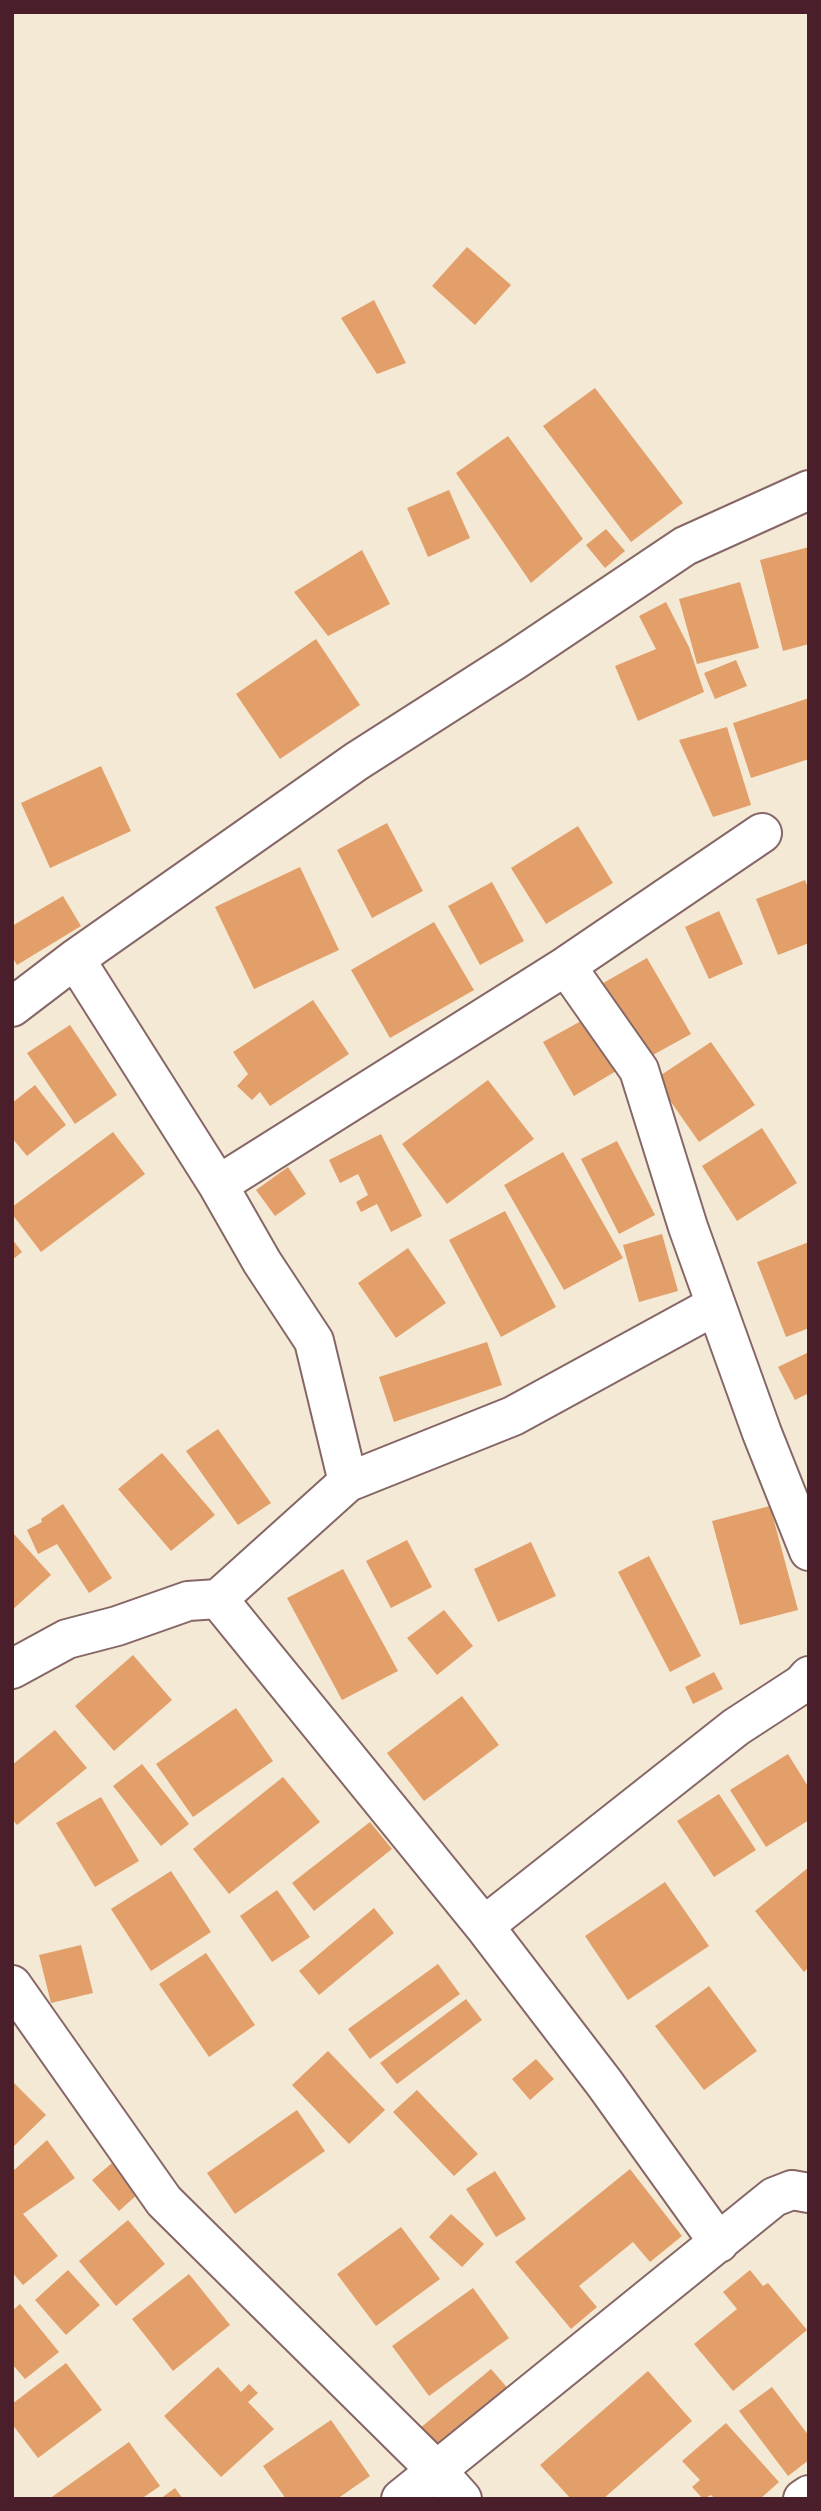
<!DOCTYPE html>
<html>
<head>
<meta charset="utf-8">
<style>
  body { margin:0 }
  #map { position:relative; width:821px; height:2511px; overflow:hidden; background:#f4e9d4; font-family:"Indie Flower",sans-serif }
  canvas { display:block }
  .frame { position:absolute; inset:0; border:14px solid #4a1f2b; pointer-events:none }
</style>
</head>
<body>
<div id="map">
<canvas width="821" height="2511"></canvas>
<div class="frame"></div>
</div>
<script>
const c = document.querySelector('canvas').getContext('2d');
c.lineJoin = 'round';
function fillPath(path, color) {
  c.fillStyle = color;
  c.fill(path, 'evenodd');
}
function poly(rows) {
  const path = new Path2D();
  for (const r of rows) {
    path.moveTo(r[0], r[1]);
    for (let i = 2; i < r.length; i += 2) path.lineTo(r[i], r[i + 1]);
  }
  return path;
}
function strokePath(path, color, width, dash) {
  c.strokeStyle = color;
  c.lineWidth = width;
  c.lineCap = dash ? 'butt' : 'round';
  c.setLineDash(dash || []);
  c.stroke(path);
}
fillPath(poly([
  [467,247,511,285,475,325,432,286],
  [374,300,406,363,377,374,341,318],
  [595,388,683,503,631,542,543,426],
  [508,436,583,539,531,583,456,473],
  [449,490,470,538,428,557,407,508],
  [606,529,625,551,605,568,586,545],
  [809,547,809,644,783,651,760,560],
  [362,550,390,604,328,636,294,592],
  [740,582,759,648,697,664,679,599],
  [666,602,689,647,704,692,638,721,615,666,656,649,639,616],
  [316,639,360,705,280,759,236,694],
  [736,660,747,686,715,699,704,673],
  [809,698,809,759,751,778,733,723],
  [727,727,751,805,713,817,679,740],
  [101,766,131,831,50,868,21,803],
  [387,823,423,891,372,918,337,850],
  [578,826,613,883,546,924,511,868],
  [300,867,339,950,254,989,215,907],
  [805,880,809,891,809,943,778,955,756,899],
  [492,882,524,941,480,965,448,906],
  [63,896,81,926,17,965,12,957,12,926],
  [719,911,743,964,709,979,685,927],
  [434,922,474,990,390,1038,351,970],
  [647,958,691,1034,642,1061,598,986],
  [313,1000,349,1054,270,1106,260,1092,252,1100,237,1086,248,1074,233,1052],
  [592,1015,623,1067,574,1096,543,1042],
  [70,1025,117,1095,75,1124,27,1053],
  [711,1042,755,1105,699,1142,655,1079],
  [488,1080,534,1139,447,1204,402,1144],
  [35,1085,66,1125,27,1156,12,1138,12,1103],
  [762,1128,797,1183,737,1221,702,1166],
  [113,1132,145,1174,41,1252,12,1214,12,1207],
  [381,1134,422,1216,391,1232,377,1204,361,1212,356,1202,368,1195,358,1174,340,1183,329,1160],
  [617,1141,655,1215,619,1234,581,1159],
  [563,1152,623,1258,564,1290,504,1185],
  [288,1167,306,1194,275,1216,256,1190],
  [505,1211,556,1307,501,1337,449,1240],
  [662,1234,678,1291,639,1302,623,1245],
  [12,1239,22,1252,12,1260],
  [809,1242,809,1328,786,1337,757,1262],
  [408,1248,446,1303,396,1338,358,1283],
  [487,1342,502,1385,394,1422,379,1377],
  [809,1352,809,1393,795,1400,778,1367],
  [218,1429,271,1503,238,1525,186,1451],
  [162,1453,215,1515,171,1551,118,1489],
  [63,1504,112,1578,89,1593,57,1544,38,1554,27,1530,42,1522,41,1519],
  [770,1506,798,1610,740,1625,712,1521],
  [14,1534,51,1575,12,1610,12,1536],
  [407,1540,432,1587,391,1608,366,1561],
  [531,1542,556,1596,498,1622,474,1569],
  [649,1556,701,1656,670,1672,618,1572],
  [343,1569,398,1671,342,1700,287,1598],
  [444,1610,473,1646,437,1675,407,1638],
  [133,1655,172,1700,114,1751,75,1706],
  [714,1672,723,1689,693,1704,685,1687],
  [462,1696,499,1745,424,1801,387,1753],
  [236,1708,273,1761,193,1817,156,1764],
  [55,1730,87,1768,17,1825,12,1819,12,1765],
  [788,1754,809,1788,809,1820,766,1847,730,1790],
  [142,1764,189,1824,161,1846,113,1786],
  [283,1777,320,1822,229,1894,193,1849],
  [719,1794,756,1850,714,1877,677,1821],
  [101,1797,139,1861,95,1887,56,1823],
  [370,1822,392,1849,314,1911,292,1883],
  [809,1867,809,1967,804,1972,755,1911],
  [171,1871,211,1932,151,1971,111,1909],
  [665,1882,709,1946,628,2000,585,1936],
  [277,1890,310,1937,272,1962,240,1916],
  [374,1908,394,1933,319,1995,299,1971],
  [81,1945,93,1993,51,2003,39,1955],
  [206,1953,255,2025,209,2057,159,1984],
  [438,1964,460,1994,370,2059,348,2029],
  [709,1986,757,2051,704,2090,655,2026],
  [466,1999,482,2020,397,2084,380,2063],
  [328,2051,385,2110,349,2144,292,2085],
  [536,2059,554,2079,530,2100,512,2079],
  [12,2081,46,2115,12,2148],
  [417,2090,478,2154,454,2176,393,2112],
  [297,2110,325,2151,235,2214,207,2173],
  [47,2140,75,2178,23,2214,58,2256,23,2285,12,2272,12,2172],
  [112,2163,139,2193,119,2211,92,2180],
  [630,2169,682,2236,650,2262,633,2242,579,2286,597,2307,571,2329,515,2262],
  [495,2171,526,2219,496,2237,466,2189],
  [451,2214,484,2244,462,2267,429,2237],
  [128,2220,165,2264,116,2306,79,2261],
  [401,2227,440,2279,376,2326,337,2274],
  [68,2270,100,2305,66,2335,35,2300],
  [750,2270,763,2286,768,2283,807,2330,733,2391,694,2344,737,2309,723,2292],
  [189,2274,230,2325,173,2371,132,2319],
  [473,2288,509,2338,429,2396,392,2346],
  [20,2304,59,2352,25,2379,12,2364,12,2311],
  [66,2363,102,2410,38,2458,12,2424,12,2404],
  [218,2367,241,2392,249,2384,258,2393,248,2402,274,2429,221,2477,164,2416],
  [491,2369,511,2392,439,2452,419,2429],
  [648,2371,692,2421,603,2499,571,2499,540,2465],
  [772,2387,809,2436,809,2460,788,2476,739,2411],
  [331,2420,370,2476,337,2499,286,2499,263,2466],
  [726,2423,779,2482,760,2499,715,2499,711,2495,703,2499,692,2487,700,2480,682,2461],
  [129,2442,160,2486,141,2499,49,2499],
  [175,2488,183,2499,160,2499]
]), '#e29f6a');
const minor = poly([
  [75,959,218,1185,262,1262,314,1341,348,1482],
  [566,966,639,1070,688,1227,762,1433,809,1551],
  [12,1007,75,959,357,761,515,660,685,546,809,490],
  [218,1185,566,966,762,833],
  [218,1599,484,1926,605,2084,719,2243],
  [12,1669,67,1639,117,1626,188,1601,218,1599,348,1482,513,1416,716,1305],
  [484,1926,736,1727,802,1684,809,1676],
  [12,1985,164,2201,437,2471,462,2499],
  [401,2499,774,2197,792,2190,809,2193],
  [803,2499,809,2495]
]);
strokePath(minor, '#866666', 42);
strokePath(minor, '#fff', 38);
</script>
</body>
</html>
